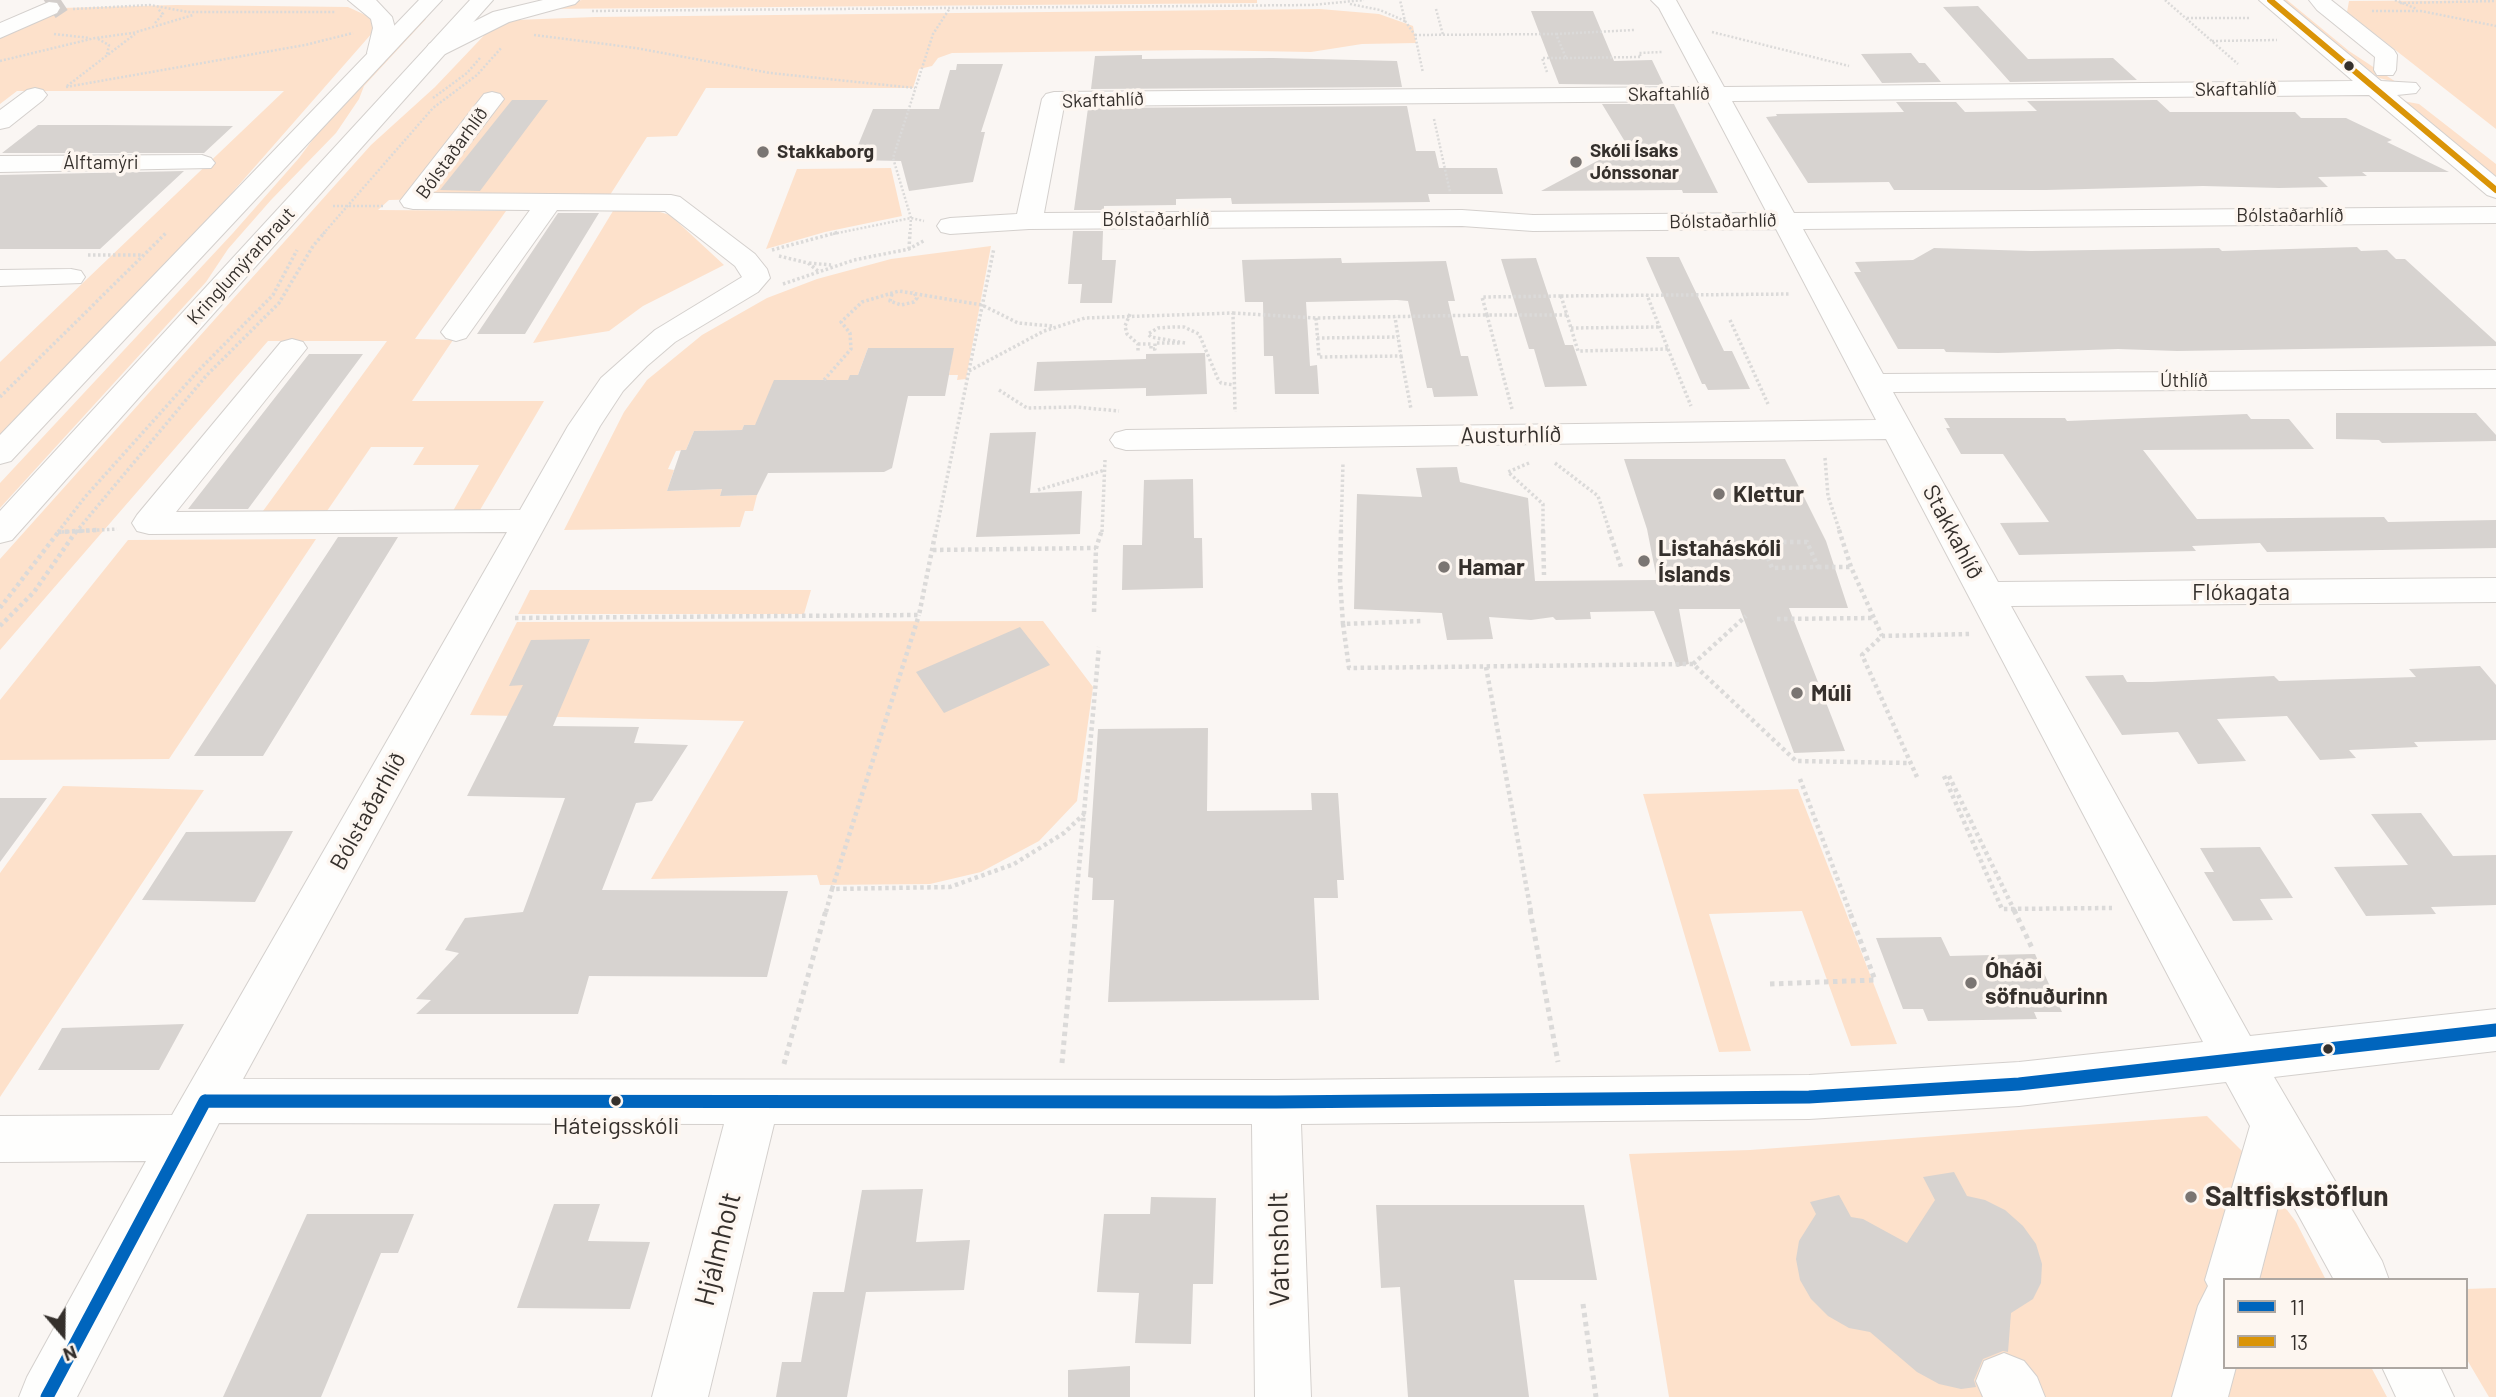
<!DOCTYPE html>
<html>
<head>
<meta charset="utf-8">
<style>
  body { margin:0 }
  #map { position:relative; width:2496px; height:1397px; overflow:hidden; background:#faf6f3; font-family:Barlow,sans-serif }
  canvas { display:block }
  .legend { position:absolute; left:2223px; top:1278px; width:245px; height:91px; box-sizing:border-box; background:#fdf6f0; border:2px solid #ada7a2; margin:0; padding:9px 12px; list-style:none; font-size:21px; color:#35302c }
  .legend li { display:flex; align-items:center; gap:14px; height:35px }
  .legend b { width:35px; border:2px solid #ada7a2 }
  .north { position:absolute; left:28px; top:1299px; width:70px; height:70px; -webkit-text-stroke:5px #fdf6f0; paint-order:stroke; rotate:160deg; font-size:19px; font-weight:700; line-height:28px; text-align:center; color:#35302c }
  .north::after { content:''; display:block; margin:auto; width:24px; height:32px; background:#35302c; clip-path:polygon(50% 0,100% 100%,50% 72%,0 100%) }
</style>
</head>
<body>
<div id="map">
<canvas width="2496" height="1397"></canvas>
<ul class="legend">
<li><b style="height:9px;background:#0065bd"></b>11</li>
<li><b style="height:9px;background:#da9407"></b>13</li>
</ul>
<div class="north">N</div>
</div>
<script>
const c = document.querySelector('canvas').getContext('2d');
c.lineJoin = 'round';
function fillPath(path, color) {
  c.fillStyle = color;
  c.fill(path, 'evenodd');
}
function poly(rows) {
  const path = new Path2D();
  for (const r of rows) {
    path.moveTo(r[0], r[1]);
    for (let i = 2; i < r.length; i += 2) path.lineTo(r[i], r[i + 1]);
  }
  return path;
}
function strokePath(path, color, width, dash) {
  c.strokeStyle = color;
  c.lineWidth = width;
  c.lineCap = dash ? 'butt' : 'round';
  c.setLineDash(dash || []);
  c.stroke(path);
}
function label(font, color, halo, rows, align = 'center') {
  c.font = font + ' Barlow,sans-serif';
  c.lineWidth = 7;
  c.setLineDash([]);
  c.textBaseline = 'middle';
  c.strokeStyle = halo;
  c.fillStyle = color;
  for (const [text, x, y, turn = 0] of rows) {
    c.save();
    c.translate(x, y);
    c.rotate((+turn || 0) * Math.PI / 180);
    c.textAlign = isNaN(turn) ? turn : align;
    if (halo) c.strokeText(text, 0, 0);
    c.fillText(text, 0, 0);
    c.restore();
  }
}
fillPath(poly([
  [582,0,1257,0,1257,3,538,9],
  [2280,0,2287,0,2349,51,2396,82,2379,78],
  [2496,0,2496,129,2347,12,2349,1],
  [176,5,348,7,374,19,373,32,95,349,0,445,0,362,284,91,17,91,0,104,0,34,61,8],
  [1320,9,1379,14,1413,26,1416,43,1362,44,1311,52,1198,50,952,53,938,58,932,66,919,69,913,88,706,88,677,136,647,137,610,195,389,200,378,210,506,211,415,339,453,340,412,401,544,401,480,510,453,511,479,465,413,465,424,447,371,447,327,511,263,511,387,341,268,341,0,650,0,559,371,145,435,87,493,26,515,20,595,17],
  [417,19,426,19,364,86,359,99,336,133,271,200,228,249,206,282,0,508,0,483,233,233,299,158,334,111],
  [2403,101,2419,104,2496,164,2496,178],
  [891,168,902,216,825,232,766,249,797,169],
  [653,210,670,215,724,265,643,306,609,331,533,343,613,211],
  [991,246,966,379,957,380,958,375,949,375,953,348,868,348,858,375,755,425,744,425,742,430,694,431,686,450,676,451,668,469,674,470,667,491,722,489,720,496,757,495,753,511,745,511,740,527,564,530,624,412,647,380,702,335,767,298,817,279,891,259],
  [316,539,169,759,0,760,0,700,128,540],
  [530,590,811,590,804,614,518,614],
  [1043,621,1093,687,1077,801,1039,841,981,872,930,884,820,885,817,875,651,879,744,721,470,715,517,622],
  [63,786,204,790,0,1097,0,873],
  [1798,789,1897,1044,1851,1046,1802,911,1709,914,1751,1051,1719,1052,1643,794],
  [2207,1116,2247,1156,2296,1222,2326,1280,2225,1280,2225,1367,2371,1367,2387,1397,1669,1397,1629,1154,1750,1150],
  [2496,1288,2496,1397,2489,1397,2466,1358,2466,1289]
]), '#fde1cb');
fillPath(poly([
  [1978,6,2028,59,2113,58,2137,80,2010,82,1943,7],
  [1531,11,1593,11,1614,61,1652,60,1664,85,1559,84],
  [1911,53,1919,63,1925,63,1941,82,1882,83,1861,54],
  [1142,55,1142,59,1273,58,1397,61,1402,87,1091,89,1095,56],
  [957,64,1003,64,981,132,985,132,973,182,909,191,901,161,852,160,873,109,939,109,950,70,956,70],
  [512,100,548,100,480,191,440,190],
  [2157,100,2170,112,2295,112,2301,118,2346,118,2392,140,2387,142,2449,172,2362,172,2367,176,2318,177,2328,187,2279,188,2203,186,2046,190,1894,190,1889,182,1808,183,1766,117,1777,116,1776,114,1904,112,1896,102,1956,102,1965,112,2037,111,2027,101],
  [1602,104,1674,104,1718,193,1683,193,1682,190,1541,191,1627,145],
  [1407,106,1416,151,1435,151,1439,168,1497,168,1503,194,1428,194,1430,202,1232,204,1231,198,1176,199,1176,205,1104,206,1104,210,1074,210,1088,108],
  [38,125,105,125,233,126,204,153,2,153],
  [184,171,100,249,0,249,0,175],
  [558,213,599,213,525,334,477,334],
  [1073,231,1103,231,1102,260,1116,260,1112,303,1080,303,1082,284,1068,284],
  [2357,247,2361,251,2387,250,2396,259,2405,259,2496,342,2496,346,2177,351,2118,349,1998,353,1946,352,1944,349,1898,349,1854,272,1861,272,1855,262,1913,260,1934,248,2031,251,2219,248,2222,251],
  [1646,257,1679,257,1724,351,1732,351,1750,389,1708,390,1705,384,1702,384],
  [1341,258,1342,263,1446,261,1455,301,1448,301,1461,356,1468,356,1478,396,1434,397,1432,388,1427,388,1408,301,1397,300,1306,302,1310,366,1317,365,1319,394,1275,394,1273,356,1264,356,1263,302,1245,302,1242,260],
  [1536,258,1565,345,1573,345,1587,386,1545,387,1534,349,1529,349,1501,259],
  [868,348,954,348,945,396,908,396,892,468,884,472,768,473,757,495,720,496,722,489,667,491,681,450,686,450,694,431,742,430,744,425,755,425,774,380,848,380,850,375,858,375],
  [1205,353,1207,394,1146,396,1146,388,1034,391,1037,362,1146,359,1146,354],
  [309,354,363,354,248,509,188,509],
  [2336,413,2476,413,2496,435,2496,441,2382,443,2379,440,2336,439],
  [2247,414,2251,419,2289,419,2314,449,2143,450,2197,519,2384,517,2388,522,2496,520,2496,548,2267,552,2260,543,2192,546,2196,551,2019,555,2000,523,2049,522,2003,454,1961,454,1946,428,1950,428,1944,418,2065,418,2067,421],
  [1036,432,1030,493,1082,491,1080,534,976,537,990,433],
  [1624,459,1785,459,1826,541,1848,608,1789,608,1845,751,1794,753,1740,609,1679,609,1689,664,1677,667,1654,611,1590,612,1591,619,1556,620,1553,617,1531,620,1489,617,1493,639,1447,640,1442,613,1354,609,1357,494,1422,497,1416,468,1457,467,1460,482,1528,498,1535,581,1657,580,1647,529],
  [1193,479,1194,538,1202,538,1203,588,1122,590,1123,545,1142,545,1144,480],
  [338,537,398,537,263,756,194,756],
  [1020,627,1050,665,944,713,916,672],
  [590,639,553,726,639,727,634,743,688,745,652,801,636,803,602,890,788,891,767,977,589,976,578,1014,416,1014,431,1000,416,999,459,953,445,950,465,918,523,912,565,798,467,796,523,685,509,686,531,640],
  [2480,666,2496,685,2496,740,2414,742,2418,747,2349,750,2356,758,2320,760,2287,716,2217,719,2246,761,2198,764,2178,732,2122,735,2085,676,2123,675,2127,682,2152,682,2274,676,2279,681,2416,677,2409,669],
  [1208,728,1207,811,1312,810,1311,793,1338,793,1344,880,1337,880,1338,898,1314,898,1319,1000,1108,1002,1114,900,1092,900,1093,878,1088,877,1098,729],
  [0,798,47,798,0,862],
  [2421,813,2453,856,2496,855,2496,905,2431,907,2436,914,2366,916,2334,867,2408,865,2371,814],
  [293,831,255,902,142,900,186,832],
  [2260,847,2293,898,2260,899,2273,920,2233,921,2204,872,2214,872,2200,848],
  [1941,937,1950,956,2035,954,2062,1012,2034,1012,2037,1019,1928,1021,1923,1009,1903,1009,1876,938],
  [184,1024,159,1070,38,1070,62,1028],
  [1954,1172,1967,1196,1985,1200,2005,1210,2023,1226,2036,1244,2042,1264,2041,1283,2033,1299,2011,1313,2008,1352,2003,1351,1983,1359,1974,1380,1976,1387,1961,1389,1939,1384,1917,1372,1870,1332,1849,1328,1828,1316,1811,1299,1800,1280,1796,1259,1799,1241,1816,1214,1810,1202,1839,1195,1851,1217,1863,1219,1907,1243,1935,1200,1923,1177],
  [923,1189,916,1242,970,1240,964,1290,866,1292,847,1397,776,1397,782,1362,801,1362,813,1292,844,1292,862,1190],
  [1151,1197,1216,1198,1213,1284,1193,1284,1191,1344,1135,1343,1139,1293,1097,1292,1104,1214,1150,1214],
  [554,1204,600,1204,588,1241,650,1242,630,1309,517,1308],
  [1376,1205,1584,1205,1597,1280,1514,1280,1529,1397,1408,1397,1400,1287,1381,1288],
  [307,1214,414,1214,398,1253,381,1253,321,1397,223,1397],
  [1130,1366,1130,1397,1068,1397,1068,1370]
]), '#d7d3d0');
strokePath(poly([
  [49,8,61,0]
]), '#d3cecb', 24, [24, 12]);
const minor = poly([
  [1651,0,1676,0,1724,87,2353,81,2259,0,2283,0,2381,81,2416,83,2420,88,2416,93,2397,95,2496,177,2496,198,2487,195,2369,95,1732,101,1794,213,2496,207,2496,223,1803,229,1883,374,2496,370,2496,388,1893,392,1998,582,2496,578,2496,602,2011,606,2250,1036,2496,1009,2496,1051,2274,1077,2382,1261,2389,1280,2334,1280,2283,1187,2259,1280,2225,1280,2225,1367,2236,1367,2228,1397,2172,1397,2198,1306,2208,1286,2205,1280,2250,1126,2226,1082,2019,1106,1809,1119,1301,1124,1311,1397,1255,1397,1252,1124,774,1124,708,1397,652,1397,724,1124,219,1123,77,1397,19,1397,27,1377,146,1161,0,1162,0,1116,172,1115,507,532,149,534,137,531,132,523,137,515,281,342,292,339,303,342,307,348,176,512,520,510,568,426,601,378,655,330,742,277,735,266,665,211,557,210,466,338,456,341,446,338,441,332,530,210,413,209,404,207,400,201,484,94,492,92,500,94,504,99,432,193,671,195,680,197,755,254,767,269,770,278,758,292,675,342,647,366,623,391,600,426,243,1079,1276,1080,1809,1075,2019,1062,2203,1042,1886,439,1126,450,1115,447,1110,440,1115,433,1126,430,1876,420,1776,229,1533,231,1462,226,1029,229,950,234,941,232,937,226,941,220,950,218,1017,214,1042,99,1046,94,1054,92,1701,87,1659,8,1651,0],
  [1708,101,1767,213,1533,215,1462,210,1044,213,1064,106,1708,101],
  [49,2,57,3,60,8,57,13,0,38,0,23,49,2],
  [35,88,43,90,47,95,43,100,9,127,0,129,0,110,27,90,35,88],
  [202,155,211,158,215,163,211,168,0,172,0,156,202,155],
  [71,269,81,271,85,277,81,283,0,286,0,270,71,269],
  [2004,1353,2024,1361,2037,1377,2045,1397,1983,1397,1976,1381,1984,1361,2004,1353],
  [2382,1367,2440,1367,2454,1397,2396,1397,2382,1367]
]);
const major = poly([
  [419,0,442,0,11,461,0,464,0,435,419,0],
  [470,0,493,0,12,540,0,543,0,511,470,0]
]);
const highway = poly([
  [348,0,376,0,392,17,395,28,386,58,378,60,370,58,367,53,373,28,371,19,348,0],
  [543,0,579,0,575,4,509,22,445,54,437,56,429,54,426,49,429,44,493,12,543,0],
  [2309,0,2331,0,2394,50,2397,55,2396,70,2393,75,2377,75,2374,70,2375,57,2317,10,2309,0]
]);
strokePath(minor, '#d4d0cd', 2);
strokePath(major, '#d4d0cd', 2);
strokePath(highway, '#d4d0cd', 2);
strokePath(poly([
  [2165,0,2238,64],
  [2395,0,2417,9],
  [2400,3,2496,1],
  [1350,4,1380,10,1405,21,1400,0],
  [73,9,150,5,188,12,336,12],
  [1436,9,1443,35],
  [592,11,1312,5,1364,0],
  [2372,11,2421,11,2496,26],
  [2187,18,2251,18],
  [1405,21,1415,35,1423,73],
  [155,23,163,14,158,9],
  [1712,32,1849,66],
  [54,34,90,38],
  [1556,34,1634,30],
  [534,35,636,48,770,73,915,88],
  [1415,35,1556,34,1566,58,1542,58,1547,72],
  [98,39,109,45,107,55],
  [2212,41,2277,40],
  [1566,58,1641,57,1639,53,1662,52],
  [0,61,95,38,133,33,193,15],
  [67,86,135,34],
  [66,87,305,45,353,33],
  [433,98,467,73,480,58],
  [1434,119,1450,192],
  [333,206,384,206],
  [323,234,433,108,477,75,502,47],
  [833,234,911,218,924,221],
  [910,234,911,218,893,158,933,34,950,8]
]), '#dbdad9', 2.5, [2, 2]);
strokePath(poly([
  [909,249,910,232],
  [772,250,839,232],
  [88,255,142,255],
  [779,256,808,263,818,271],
  [809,263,831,265],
  [783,284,854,260,909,249,925,240],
  [892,294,890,301,901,305,914,302,917,298,913,291],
  [1561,296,1791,294],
  [1561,296,1567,315,1487,315,1482,297,1561,296],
  [1233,313,1316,318,1487,315],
  [1130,314,1125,326,1127,334,1138,344,1138,351],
  [1487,315,1512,409],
  [1567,315,1578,351,1668,349,1647,295],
  [1316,318,1319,357,1401,356,1395,317],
  [1730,320,1768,404],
  [1571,328,1659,327],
  [1317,338,1398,337],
  [1185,343,1151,337,1148,334,1158,328,1173,327,1184,327,1199,334,1218,379,1221,383,1234,385],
  [1138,344,1151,344,1151,349,1155,349,1155,343,1180,343],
  [1668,349,1691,406],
  [1401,356,1411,409],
  [969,371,1044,331,1085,318,1233,313,1235,412],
  [824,380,851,349,850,333,841,322,862,302,899,291,982,305,1018,323,1052,326],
  [999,390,1027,408,1075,407,1119,411],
  [0,397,166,233],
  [1825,458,1828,496,1840,532],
  [1529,463,1508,472,1543,504,1543,532],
  [1555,463,1598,496,1610,532],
  [1038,490,1105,470],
  [58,532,85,497,198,371,273,295,297,250],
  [62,532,117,529],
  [76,532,206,376,279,303,313,246,325,232],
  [936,532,994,248],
  [1102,532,1105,460],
  [1341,532,1343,463]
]), '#dbdad9', 3.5, [2.5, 2.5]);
strokePath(poly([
  [1341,530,1340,580,1343,624,1423,621],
  [1543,530,1544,575],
  [1609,530,1622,570],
  [1839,530,1851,567,1882,636],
  [58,532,97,530],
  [1762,542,1807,542,1818,567,1772,568,1762,542],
  [933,550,1096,548],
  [1818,567,1851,567],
  [0,608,60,530],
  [1094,612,1096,548,1102,530],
  [515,618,919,615,936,530],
  [1777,619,1874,618],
  [1343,624,1349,668,1693,664,1796,761,1910,763],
  [0,626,34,592,77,530],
  [1693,664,1746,616],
  [1486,667,1531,912],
  [1944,776,2002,909,2112,908],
  [1949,776,2015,912],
  [1917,777,1862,655,1882,636,1971,634],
  [1800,779,1850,912],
  [832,889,919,615],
  [826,912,832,889,950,887,1014,864,1064,833,1084,814],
  [1075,912,1099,647]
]), '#dbdad9', 4.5, [3.5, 3.5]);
strokePath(poly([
  [1530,910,1558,1062],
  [2014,910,2033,950],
  [1770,984,1875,980,1849,910],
  [1062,1063,1076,910],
  [784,1064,826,910],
  [1583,1304,1596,1397]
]), '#dbdad9', 5, [4.5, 4.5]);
fillPath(minor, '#fefefd');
fillPath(major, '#fefefd');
fillPath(highway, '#fefefd');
strokePath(poly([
  [205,1101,1276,1102,1809,1097,2019,1084,2496,1030],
  [47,1397,205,1101]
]), '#0065bd', 13);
strokePath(poly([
  [2270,0,2496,190]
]), '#da9407', 6);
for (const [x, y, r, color] of [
  [2349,66,6,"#35302c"],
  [763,152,7,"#7a7572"],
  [1576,162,7,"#7a7572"],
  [1719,494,7,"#7a7572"],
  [1644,561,7,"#7a7572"],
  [1444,567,7,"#7a7572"],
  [1797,693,7,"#7a7572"],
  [1971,983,7,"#7a7572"],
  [2328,1049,6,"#35302c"],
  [616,1101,6,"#35302c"],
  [2191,1197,7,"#7a7572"]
]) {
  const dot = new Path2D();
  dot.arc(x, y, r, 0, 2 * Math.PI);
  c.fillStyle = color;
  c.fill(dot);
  strokePath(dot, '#fdf6f0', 2.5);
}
label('19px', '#35302c', '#fdf6f0', [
  ["Skaftahlíð",2236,89,-1],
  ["Skaftahlíð",1669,94,-1],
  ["Skaftahlíð",1103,100,-2],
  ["Bólstaðarhlíð",452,153,-54],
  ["Álftamýri",101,163],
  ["Bólstaðarhlíð",2290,216],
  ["Bólstaðarhlíð",1156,220],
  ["Bólstaðarhlíð",1723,221,-1],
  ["Kringlumýrarbraut",241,266,-48],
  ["Úthlíð",2184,381]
]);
label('bold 19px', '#35302c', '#fdf6f0', [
  ["Skóli Ísaks",1590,151],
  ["Jónssonar",1590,173],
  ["Stakkaborg",777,152]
], 'left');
label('23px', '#35302c', '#fdf6f0', [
  ["Austurhlíð",1511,435,-1],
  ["Stakkahlíð",1953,532,62],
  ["Flókagata",2241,592],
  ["Bólstaðarhlíð",368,811,-61]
]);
label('bold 23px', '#35302c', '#fdf6f0', [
  ["Klettur",1733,494],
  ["Listaháskóli",1658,548],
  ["Íslands",1658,574],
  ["Hamar",1458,567],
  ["Múli",1811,693],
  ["Óháði",1985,970],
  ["söfnuðurinn",1985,996]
], 'left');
label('24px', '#35302c', '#fdf6f0', [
  ["Háteigsskóli",616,1126]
]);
label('bold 28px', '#35302c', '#fdf6f0', [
  ["Saltfiskstöflun",2205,1197]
], 'left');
label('28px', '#35302c', '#fdf6f0', [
  ["Hjálmholt",718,1249,-76],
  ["Vatnsholt",1279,1249,-91]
]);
</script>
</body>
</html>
